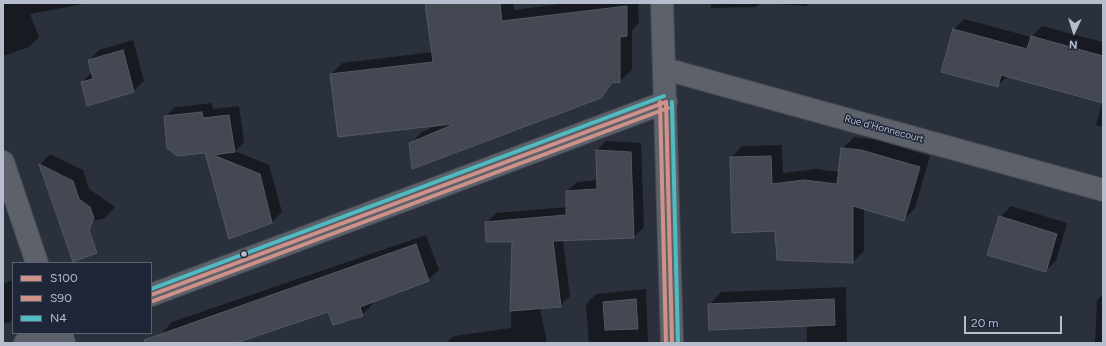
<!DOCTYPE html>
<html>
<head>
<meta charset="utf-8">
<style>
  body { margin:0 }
  #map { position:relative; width:1106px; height:346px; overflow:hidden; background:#2b313c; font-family:Figtree,sans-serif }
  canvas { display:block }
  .frame { position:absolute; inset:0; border:4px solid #b6bdcd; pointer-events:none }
  .legend { position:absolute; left:12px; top:262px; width:140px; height:72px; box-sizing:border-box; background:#1e2638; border:1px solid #5b6274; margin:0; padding:5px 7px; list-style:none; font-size:12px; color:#b6bdcd }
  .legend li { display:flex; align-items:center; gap:8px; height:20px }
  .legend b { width:20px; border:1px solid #5b6274 }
  .north { position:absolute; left:1054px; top:12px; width:40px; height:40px; -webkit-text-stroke:3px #1e2638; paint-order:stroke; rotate:184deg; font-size:11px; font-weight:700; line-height:16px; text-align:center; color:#b6bdcd }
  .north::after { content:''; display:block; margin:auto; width:14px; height:18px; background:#b6bdcd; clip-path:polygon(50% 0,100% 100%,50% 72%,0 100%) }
  .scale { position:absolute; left:964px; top:316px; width:98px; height:18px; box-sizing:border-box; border:2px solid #b6bdcd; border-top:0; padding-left:5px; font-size:12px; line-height:14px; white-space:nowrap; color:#b6bdcd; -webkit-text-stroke:3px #1e2638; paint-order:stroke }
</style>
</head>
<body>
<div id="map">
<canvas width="1106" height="346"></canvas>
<div class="frame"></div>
<ul class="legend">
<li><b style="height:5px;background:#d0918a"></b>S100</li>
<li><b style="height:5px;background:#d0918a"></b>S90</li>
<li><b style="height:5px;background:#4ebcc2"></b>N4</li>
</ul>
<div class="north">N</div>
<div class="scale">20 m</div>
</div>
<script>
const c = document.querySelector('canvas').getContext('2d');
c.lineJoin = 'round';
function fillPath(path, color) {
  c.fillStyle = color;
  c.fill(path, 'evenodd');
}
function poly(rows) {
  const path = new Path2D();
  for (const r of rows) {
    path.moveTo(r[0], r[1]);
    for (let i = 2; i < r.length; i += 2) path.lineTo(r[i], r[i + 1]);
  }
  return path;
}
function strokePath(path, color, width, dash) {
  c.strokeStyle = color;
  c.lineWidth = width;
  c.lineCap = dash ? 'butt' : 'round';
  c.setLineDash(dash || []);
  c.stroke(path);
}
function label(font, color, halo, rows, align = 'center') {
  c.font = font + ' Figtree,sans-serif';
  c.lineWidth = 3;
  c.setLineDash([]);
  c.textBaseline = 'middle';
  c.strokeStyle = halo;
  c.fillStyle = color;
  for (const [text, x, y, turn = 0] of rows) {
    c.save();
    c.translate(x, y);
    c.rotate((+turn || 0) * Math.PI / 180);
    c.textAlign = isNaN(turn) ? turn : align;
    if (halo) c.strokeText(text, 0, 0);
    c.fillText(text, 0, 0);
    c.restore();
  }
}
fillPath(poly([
  [3,3,88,3,30,14,39,37,29,47,3,56],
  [432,3,513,3,514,10,567,3,638,3,639,23,632,30,632,70,620,81,614,82,600,97,410,144,422,132,438,125,331,74,342,63,433,52],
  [711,3,760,3,756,7,711,8],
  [762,3,809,3,806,6],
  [964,19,1031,37,1042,26,1103,42,1103,127,1096,125,1102,102,1008,76,997,86,954,29],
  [133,40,144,81,133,91,82,82,92,72,89,60,99,50],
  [212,103,213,109,239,106,244,142,235,151,269,165,282,212,272,222,230,238,206,152,165,117,175,107],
  [854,137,873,139,930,156,915,208,904,220,864,208,864,251,853,262,776,230,731,158,742,146,782,145,783,173,816,169,840,172,842,149],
  [606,141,641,143,644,227,634,237,563,240,570,296,560,306,540,308,547,343,446,343,454,336,511,328,513,244,515,241,486,223,496,213,567,207,567,191,577,182,598,180,597,150],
  [50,154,83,170,89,189,115,207,105,218,62,228,40,165],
  [1011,206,1067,223,1056,261,1045,271,1000,217],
  [426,235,439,270,428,280,371,301,373,304,362,315,329,311,234,343,166,343,162,333,172,322],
  [13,280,13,319,10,322,3,324,3,284],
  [846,287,847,343,807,343,807,325,709,305,721,292],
  [646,289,648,343,589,343,586,304,596,294],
  [1103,294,1103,343,1095,343,1097,300]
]), '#0007');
const building = poly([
  [425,3,500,3,502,21,627,6,627,36,620,37,620,82,612,83,601,98,412,169,409,143,452,125,452,124,338,137,330,74,433,62,425,3],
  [953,29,1027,49,1031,36,1103,56,1103,103,1001,75,998,87,941,72,953,29],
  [123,50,134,92,87,106,81,82,93,79,88,60,123,50],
  [202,112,203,118,229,115,235,152,213,155,260,174,272,223,229,239,205,153,177,156,167,148,164,116,202,112],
  [841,148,861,150,920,167,904,221,853,206,853,263,777,260,775,231,732,233,730,157,771,156,772,184,804,180,837,184,841,148],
  [596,150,631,152,634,238,553,241,561,307,510,311,512,243,515,243,515,242,486,242,485,222,566,215,566,191,597,189,596,150],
  [39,164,73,181,79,199,90,207,94,218,89,230,97,253,73,262,39,164],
  [999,216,1057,234,1046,272,987,255,999,216],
  [416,244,429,281,360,307,363,316,333,325,328,312,236,343,145,343,144,340,416,244],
  [636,299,638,329,605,330,603,302,636,299],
  [834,299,835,325,709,330,708,304,834,299]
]);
fillPath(building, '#434852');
strokePath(building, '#535963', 1);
const minor = poly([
  [665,69,1103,190],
  [151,295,666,102],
  [25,343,51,333]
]);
const tertiary = poly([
  [662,3,672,343],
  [3,162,37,263],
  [61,333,64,343]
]);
strokePath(minor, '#484c54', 24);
strokePath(tertiary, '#484c54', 24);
strokePath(minor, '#5c616a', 22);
strokePath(tertiary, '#5c616a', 22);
strokePath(poly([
  [666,102,672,343],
  [151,295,666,102]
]), '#d0918a', 4);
strokePath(poly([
  [660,102,666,343],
  [153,301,668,108]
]), '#d0918a', 4);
strokePath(poly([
  [672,102,678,343],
  [151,289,664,96]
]), '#4ebcc2', 4);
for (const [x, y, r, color] of [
  [244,254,3.5,"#b6bdcd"]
]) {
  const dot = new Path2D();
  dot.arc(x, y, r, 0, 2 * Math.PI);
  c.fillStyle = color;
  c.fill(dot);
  strokePath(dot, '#1e2638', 1.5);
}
label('10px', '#b6bdcd', '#1e2638', [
  ["Rue d'Honnecourt",884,129,15]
]);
</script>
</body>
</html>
